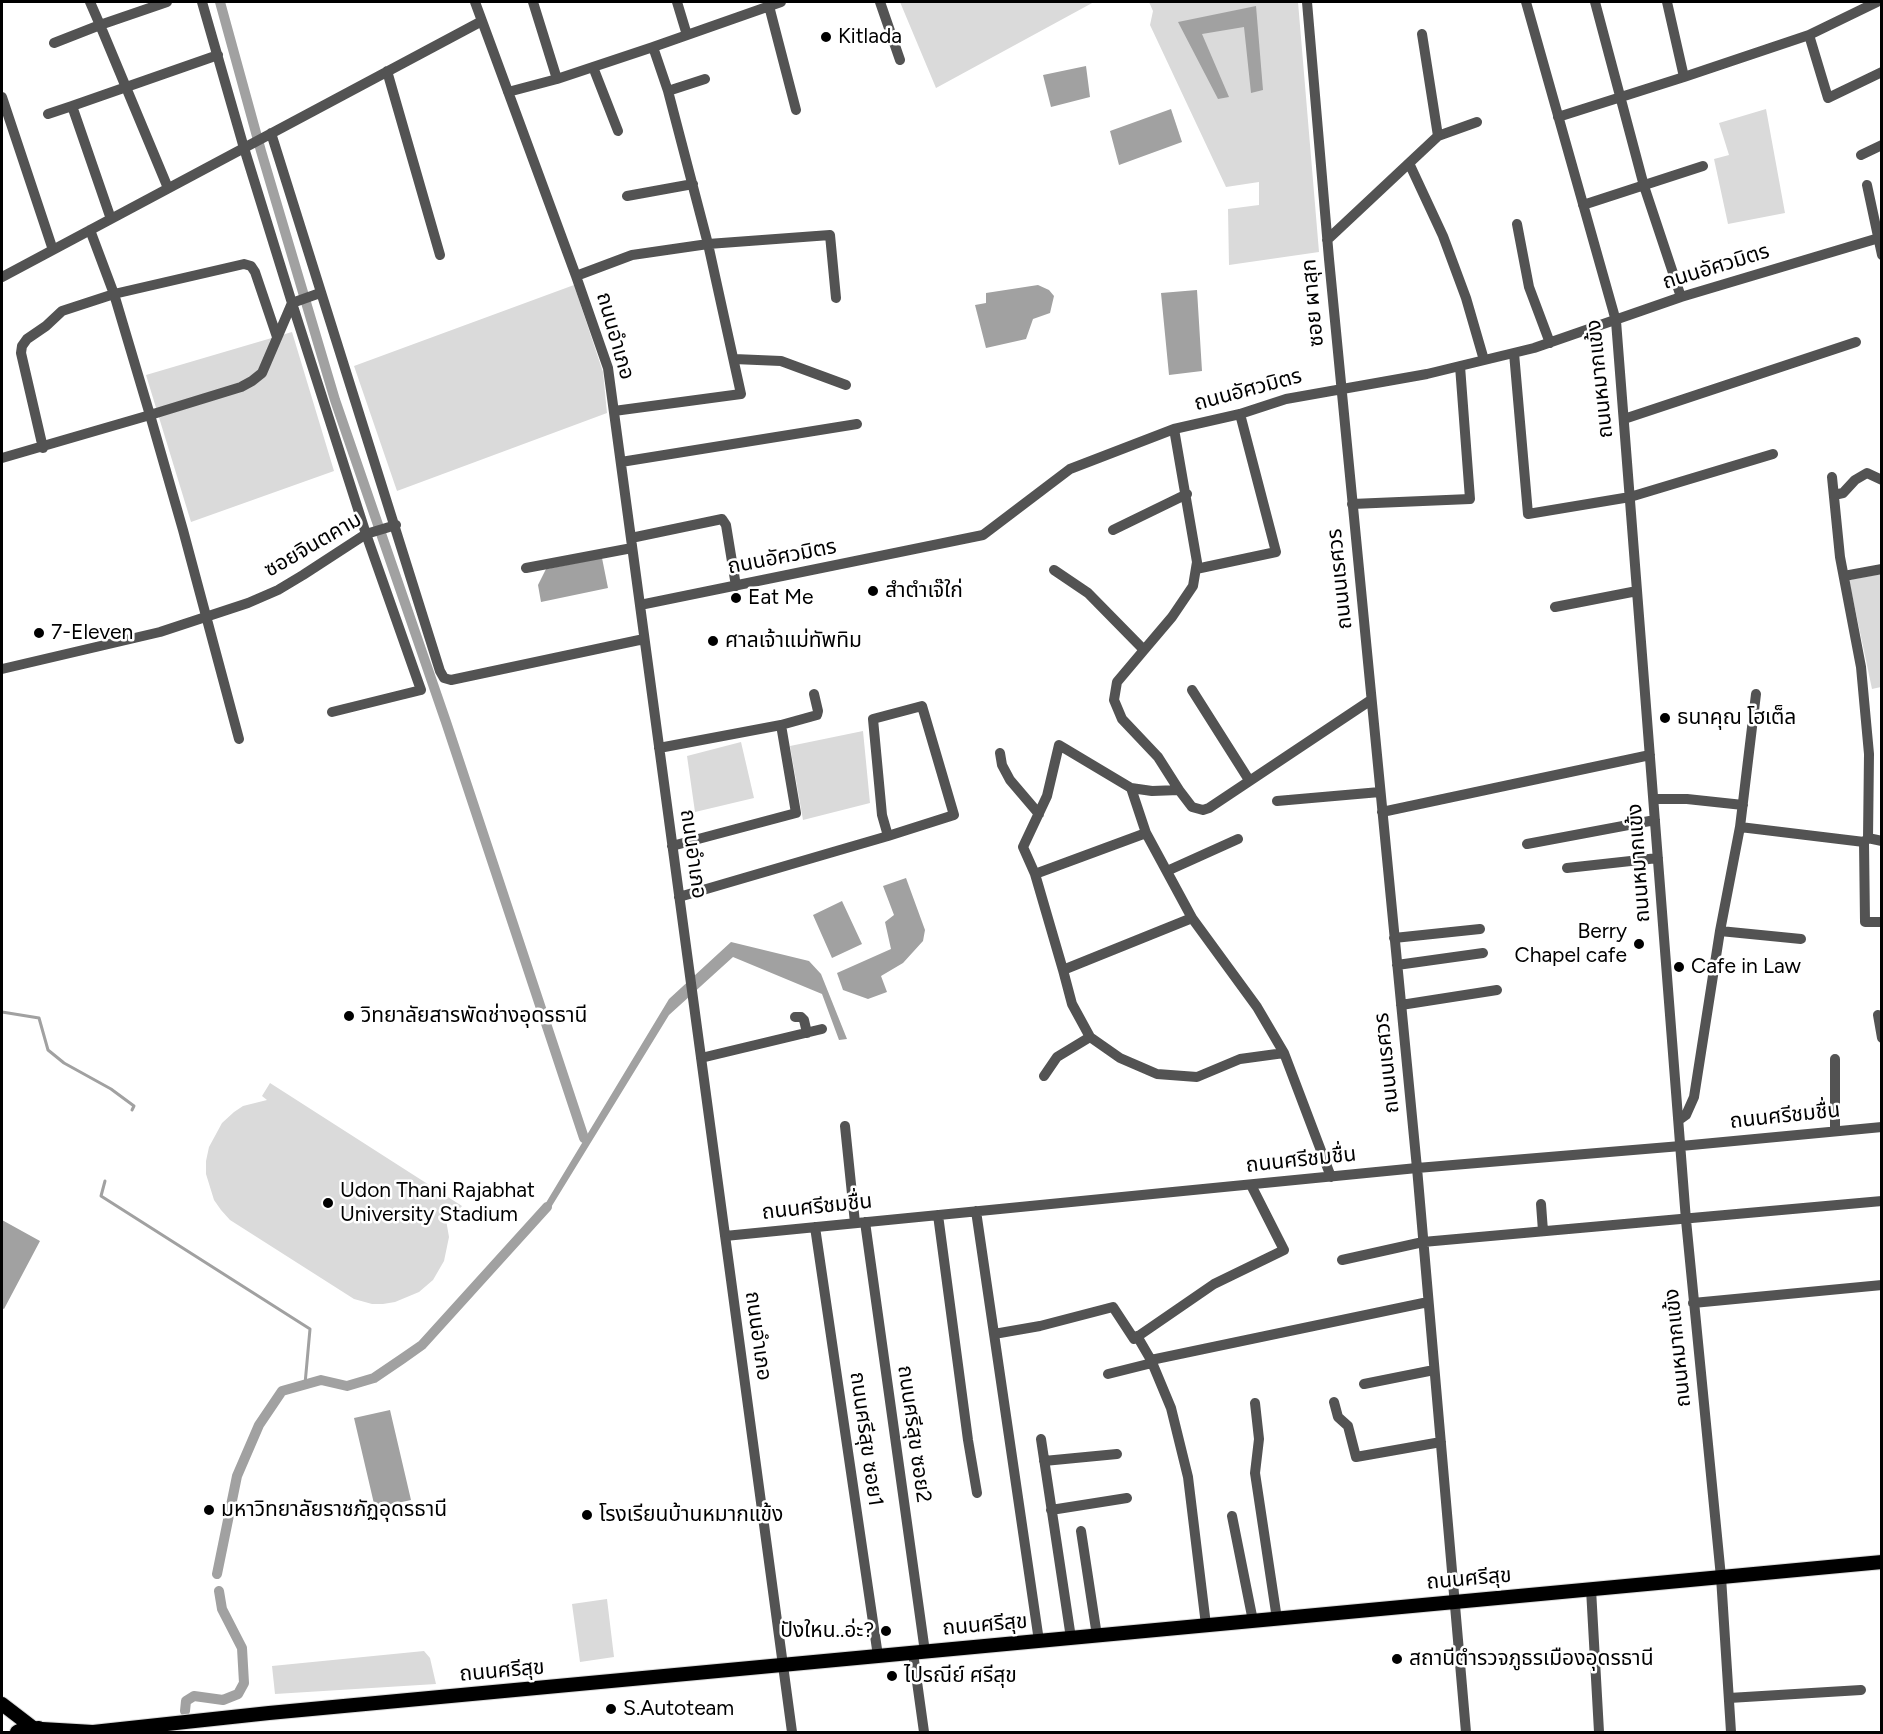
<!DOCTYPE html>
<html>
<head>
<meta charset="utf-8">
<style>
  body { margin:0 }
  #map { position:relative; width:1883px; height:1734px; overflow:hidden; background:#fff; font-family:Figtree,sans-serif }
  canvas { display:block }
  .frame { position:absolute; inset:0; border:3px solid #000; pointer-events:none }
</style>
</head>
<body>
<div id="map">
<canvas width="1883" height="1734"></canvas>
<div class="frame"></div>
</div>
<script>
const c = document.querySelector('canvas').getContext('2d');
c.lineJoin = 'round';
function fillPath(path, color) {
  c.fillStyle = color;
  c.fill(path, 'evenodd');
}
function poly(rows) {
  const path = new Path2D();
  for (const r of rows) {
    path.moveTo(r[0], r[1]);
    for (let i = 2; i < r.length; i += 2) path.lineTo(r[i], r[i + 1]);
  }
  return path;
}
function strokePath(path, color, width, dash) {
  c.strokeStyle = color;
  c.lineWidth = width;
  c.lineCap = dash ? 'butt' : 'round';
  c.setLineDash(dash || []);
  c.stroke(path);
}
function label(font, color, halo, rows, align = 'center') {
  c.font = font + ' Figtree,"Noto Sans Thai",sans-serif';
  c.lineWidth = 5;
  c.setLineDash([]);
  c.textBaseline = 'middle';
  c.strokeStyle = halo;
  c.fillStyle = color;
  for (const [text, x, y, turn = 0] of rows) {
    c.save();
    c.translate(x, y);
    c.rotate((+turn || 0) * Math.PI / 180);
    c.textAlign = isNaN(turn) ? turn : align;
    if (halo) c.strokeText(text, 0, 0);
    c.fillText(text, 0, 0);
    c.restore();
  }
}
fillPath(poly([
  [900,2,1094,2,936,88],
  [1149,2,1298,2,1319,252,1229,265,1228,209,1259,205,1259,182,1226,187,1150,25,1153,11],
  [1766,109,1785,213,1728,224,1714,159,1729,155,1719,123],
  [574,285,603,372,607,413,397,491,354,366],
  [292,332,334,471,191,522,146,375],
  [1881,574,1881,687,1872,689,1849,580],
  [863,731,870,803,803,820,790,746],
  [741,742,754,798,695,812,687,756],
  [270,1083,462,1206,452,1219,445,1214,449,1237,444,1261,433,1280,419,1292,395,1302,383,1304,372,1304,354,1299,230,1220,221,1210,214,1200,206,1174,206,1161,209,1147,222,1123,234,1112,243,1106,267,1100,262,1096],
  [607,1599,614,1657,580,1662,572,1604],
  [424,1651,430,1658,436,1684,275,1694,272,1666]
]), '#dadada');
fillPath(poly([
  [1256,6,1263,90,1251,93,1244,27,1202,34,1229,97,1218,99,1178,22],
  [1086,66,1090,97,1051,107,1043,75],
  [1171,109,1182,142,1119,165,1110,131],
  [1038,285,1049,290,1054,296,1050,313,1033,319,1026,339,986,348,975,305,986,303,986,293],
  [1197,290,1202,371,1169,375,1161,293],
  [602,558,608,588,541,602,538,585,546,569],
  [906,878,925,930,923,941,903,963,881,976,887,992,868,999,843,990,837,973,891,949,885,922,894,915,883,886],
  [842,901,862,944,832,958,813,915],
  [731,942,809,961,821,974,847,1039,839,1040,822,994,733,957,669,1015,550,1209,544,1206,669,999],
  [2,1220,40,1241,4,1309,2,1308],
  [390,1410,411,1500,375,1508,354,1418]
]), '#a1a1a1');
strokePath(poly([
  [2,1012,39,1018,48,1050,64,1063,111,1089,134,1106,132,1110],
  [105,1181,101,1196,310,1329,305,1384]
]), '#a1a1a1', 3);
strokePath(poly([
  [220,2,261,151,335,400,446,722,584,1138],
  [217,1574,237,1476,259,1425,282,1391,321,1380,347,1386,374,1378,402,1359,422,1345,547,1207],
  [185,1711,186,1701,194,1696,223,1700,238,1694,244,1683,242,1648,222,1609,219,1591]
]), '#a1a1a1', 10);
const major = poly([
  [2,1704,32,1727],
  [42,1729,93,1732,269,1713,1882,1562],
  [17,1732,23,1729,39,1728]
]);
strokePath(major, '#dbdbdb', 16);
strokePath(poly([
  [167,2,100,25,168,188],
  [202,2,244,148,292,303,366,534,421,690,332,712],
  [475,2,576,276,608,368,792,1732],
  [533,2,557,79],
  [677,2,687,35],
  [880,2,900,60],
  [1307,2,1329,259,1417,1168,1466,1732],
  [1526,2,1616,321,1686,1220,1721,1577,1731,1732],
  [1595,2,1644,186,1681,297],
  [1877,2,1809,35,1828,98,1882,72],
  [769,6,796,110],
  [1422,34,1438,136],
  [54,43,100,25,90,2],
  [653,47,781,2],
  [593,67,618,131],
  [387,71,440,255],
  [1684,77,1809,35],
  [668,91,705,79],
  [508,92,557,79,653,47,668,91,708,244,741,394,614,411],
  [2,97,53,250],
  [72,106,218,55],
  [48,114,72,106,111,219],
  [1558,117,1684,77,1667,2],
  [271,133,440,671,444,678,451,680,644,639],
  [1861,155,1882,145],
  [1409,163,1443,236,1466,298,1484,360],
  [1867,185,1882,255],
  [627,196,693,184],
  [1583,205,1703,166],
  [1517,224,1529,287,1550,343],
  [1327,240,1438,136,1477,122],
  [576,276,632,255,708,244,830,235,836,298],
  [2,277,482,21],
  [1514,353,1528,514,1630,497,1773,454],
  [734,359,781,361,846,385],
  [1624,419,1856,342],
  [43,448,21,353,22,346,27,339,46,326,62,311,114,294,244,264,251,266,255,272,277,337],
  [2,458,150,415,114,294,90,230],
  [621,462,857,424],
  [1834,495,1843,493,1855,480,1867,473,1882,480],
  [1352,504,1470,499,1460,366],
  [1113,530,1187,494],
  [631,538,722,519,726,525,736,586],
  [526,568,632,548],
  [1196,569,1276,552,1240,414],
  [1054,570,1088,593,1144,650,1117,682,1114,700,1122,719,1158,757,1179,790],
  [1844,576,1882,569],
  [640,605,983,535,1070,469,1174,429,1240,414,1286,399,1427,374,1534,348,1681,297,1882,237],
  [1555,607,1637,591],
  [1144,650,1172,617,1193,586,1197,562,1174,429],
  [2,669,160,632,248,603,278,590,303,575,366,534,396,525],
  [1192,690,1249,780],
  [781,725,817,715,818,711,814,694],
  [239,739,183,530,150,415,241,387,252,381,262,373,292,303,320,293],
  [659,748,781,725,796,813,672,846],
  [1000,753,1002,765,1010,780,1039,814],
  [1131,788,1146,833],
  [1654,799,1687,799,1743,805],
  [1277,801,1380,792],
  [1382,812,1650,755],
  [1740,827,1864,842,1868,838,1869,754,1861,667,1840,557,1832,477],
  [1868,838,1882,841],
  [1864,842,1865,922,1882,922],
  [1527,844,1655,820],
  [1567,868,1658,858],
  [1167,871,1238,839],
  [1035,874,1146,833,1192,918],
  [679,897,833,852,888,836,954,815,922,706,873,719,882,815,888,836],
  [1720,931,1801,939],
  [1394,938,1480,929],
  [1397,965,1483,953],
  [1063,970,1035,874,1023,847,1047,796,1059,745,1131,788,1152,791,1179,790,1192,807,1203,810,1209,808,1371,700],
  [1401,1005,1497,990],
  [1878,1015,1882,1038],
  [795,1017,801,1017,804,1020,807,1033],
  [1284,1053,1240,1059,1197,1077,1157,1074,1120,1058,1090,1037,1072,1004,1063,970,1192,918,1257,1007,1284,1053,1331,1177],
  [701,1058,822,1029],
  [1044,1076,1057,1057,1090,1037],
  [1679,1120,1686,1115,1694,1097,1720,931,1740,827,1756,694],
  [845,1126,855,1223],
  [1835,1131,1835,1059],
  [1541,1204,1543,1231],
  [976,1211,1039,1641],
  [938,1215,968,1440,977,1493],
  [865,1222,925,1652],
  [815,1227,878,1656],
  [725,1236,1417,1168,1681,1146,1882,1127],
  [1342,1260,1423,1242,1882,1201],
  [1693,1303,1882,1285],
  [994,1334,1040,1326,1113,1307,1134,1339,1214,1284,1284,1250,1251,1185],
  [1137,1336,1151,1360,1171,1408,1188,1477,1206,1625],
  [1151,1360,1428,1302],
  [1108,1374,1152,1363],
  [1364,1384,1434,1370],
  [1334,1402,1338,1417,1348,1426,1356,1457,1441,1442],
  [1255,1403,1259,1439,1255,1473,1277,1619],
  [1041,1439,1071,1638],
  [1044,1461,1117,1454],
  [1051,1510,1127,1498],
  [1232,1516,1253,1621],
  [1081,1531,1097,1636],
  [1591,1589,1599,1732],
  [913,1653,924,1732],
  [1729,1698,1861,1690]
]), '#535353', 10);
strokePath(major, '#000', 14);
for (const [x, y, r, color] of [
  [826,37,6,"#000"],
  [873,591,6,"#000"],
  [736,598,6,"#000"],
  [39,633,6,"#000"],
  [713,641,6,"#000"],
  [1665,718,6,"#000"],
  [1639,944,6,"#000"],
  [1679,967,6,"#000"],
  [349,1016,6,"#000"],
  [328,1203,6,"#000"],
  [209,1510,6,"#000"],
  [587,1515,6,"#000"],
  [886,1631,6,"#000"],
  [1397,1659,6,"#000"],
  [892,1676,6,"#000"],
  [611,1709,6,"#000"]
]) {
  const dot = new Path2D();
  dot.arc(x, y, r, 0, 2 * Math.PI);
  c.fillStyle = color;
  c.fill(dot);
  strokePath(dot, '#fff', 2);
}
label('21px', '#000', '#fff', [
  ["Kitlada",838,37],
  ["สำตำเจ๊ใก่",885,591],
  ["Eat Me",748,598],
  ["7-Eleven",51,633],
  ["ศาลเจ้าแม่ทัพทิม",725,641],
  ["ธนาคุณ โฮเต็ล",1677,718],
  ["Berry",1627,932,"right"],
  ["Chapel cafe",1627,956,"right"],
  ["Cafe in Law",1691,967],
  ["วิทยาลัยสารพัดช่างอุดรธานี",361,1016],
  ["Udon Thani Rajabhat",340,1191],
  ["University Stadium",340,1215],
  ["มหาวิทยาลัยราชภัฏอุดรธานี",221,1510],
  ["โรงเรียนบ้านหมากแข้ง",599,1515],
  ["ปังใหน..อ่ะ?",874,1631,"right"],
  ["สถานีตำรวจภูธรเมืองอุดรธานี",1409,1659],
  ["ไปรณีย์ ศรีสุข",904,1676],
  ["S.Autoteam",623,1709]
], 'left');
label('21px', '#000', '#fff', [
  ["ถนนอัศวมิตร",1716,267,-17],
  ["ซอย ผาสุก",1313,303,-95],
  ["ถนนอำเภอ",615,336,74],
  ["ถนนหมากแข้ง",1600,379,-96],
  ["ถนนอัศวมิตร",1248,390,-15],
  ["ซอยจินตคาม",313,545,-30],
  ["ถนนอัศวมิตร",782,557,-11],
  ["ถนนนเรศวร",1340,579,-96],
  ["ถนนอำเภอ",693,854,82],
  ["ถนนหมากแข้ง",1639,863,-94],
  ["ถนนนเรศวร",1387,1063,-96],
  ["ถนนศรีชมชื่น",1785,1116,-6],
  ["ถนนศรีชมชื่น",1301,1160,-6],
  ["ถนนศรีชมชื่น",817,1207,-6],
  ["ถนนอำเภอ",758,1336,82],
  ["ถนนหมากแข้ง",1678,1348,-96],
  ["ถนนศรีสุข ซอย2",914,1434,82],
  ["ถนนศรีสุข ซอย1",866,1439,82],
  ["ถนนศรีสุข",1469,1579,-5],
  ["ถนนศรีสุข",985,1625,-5],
  ["ถนนศรีสุข",502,1671,-5]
]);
</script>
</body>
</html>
